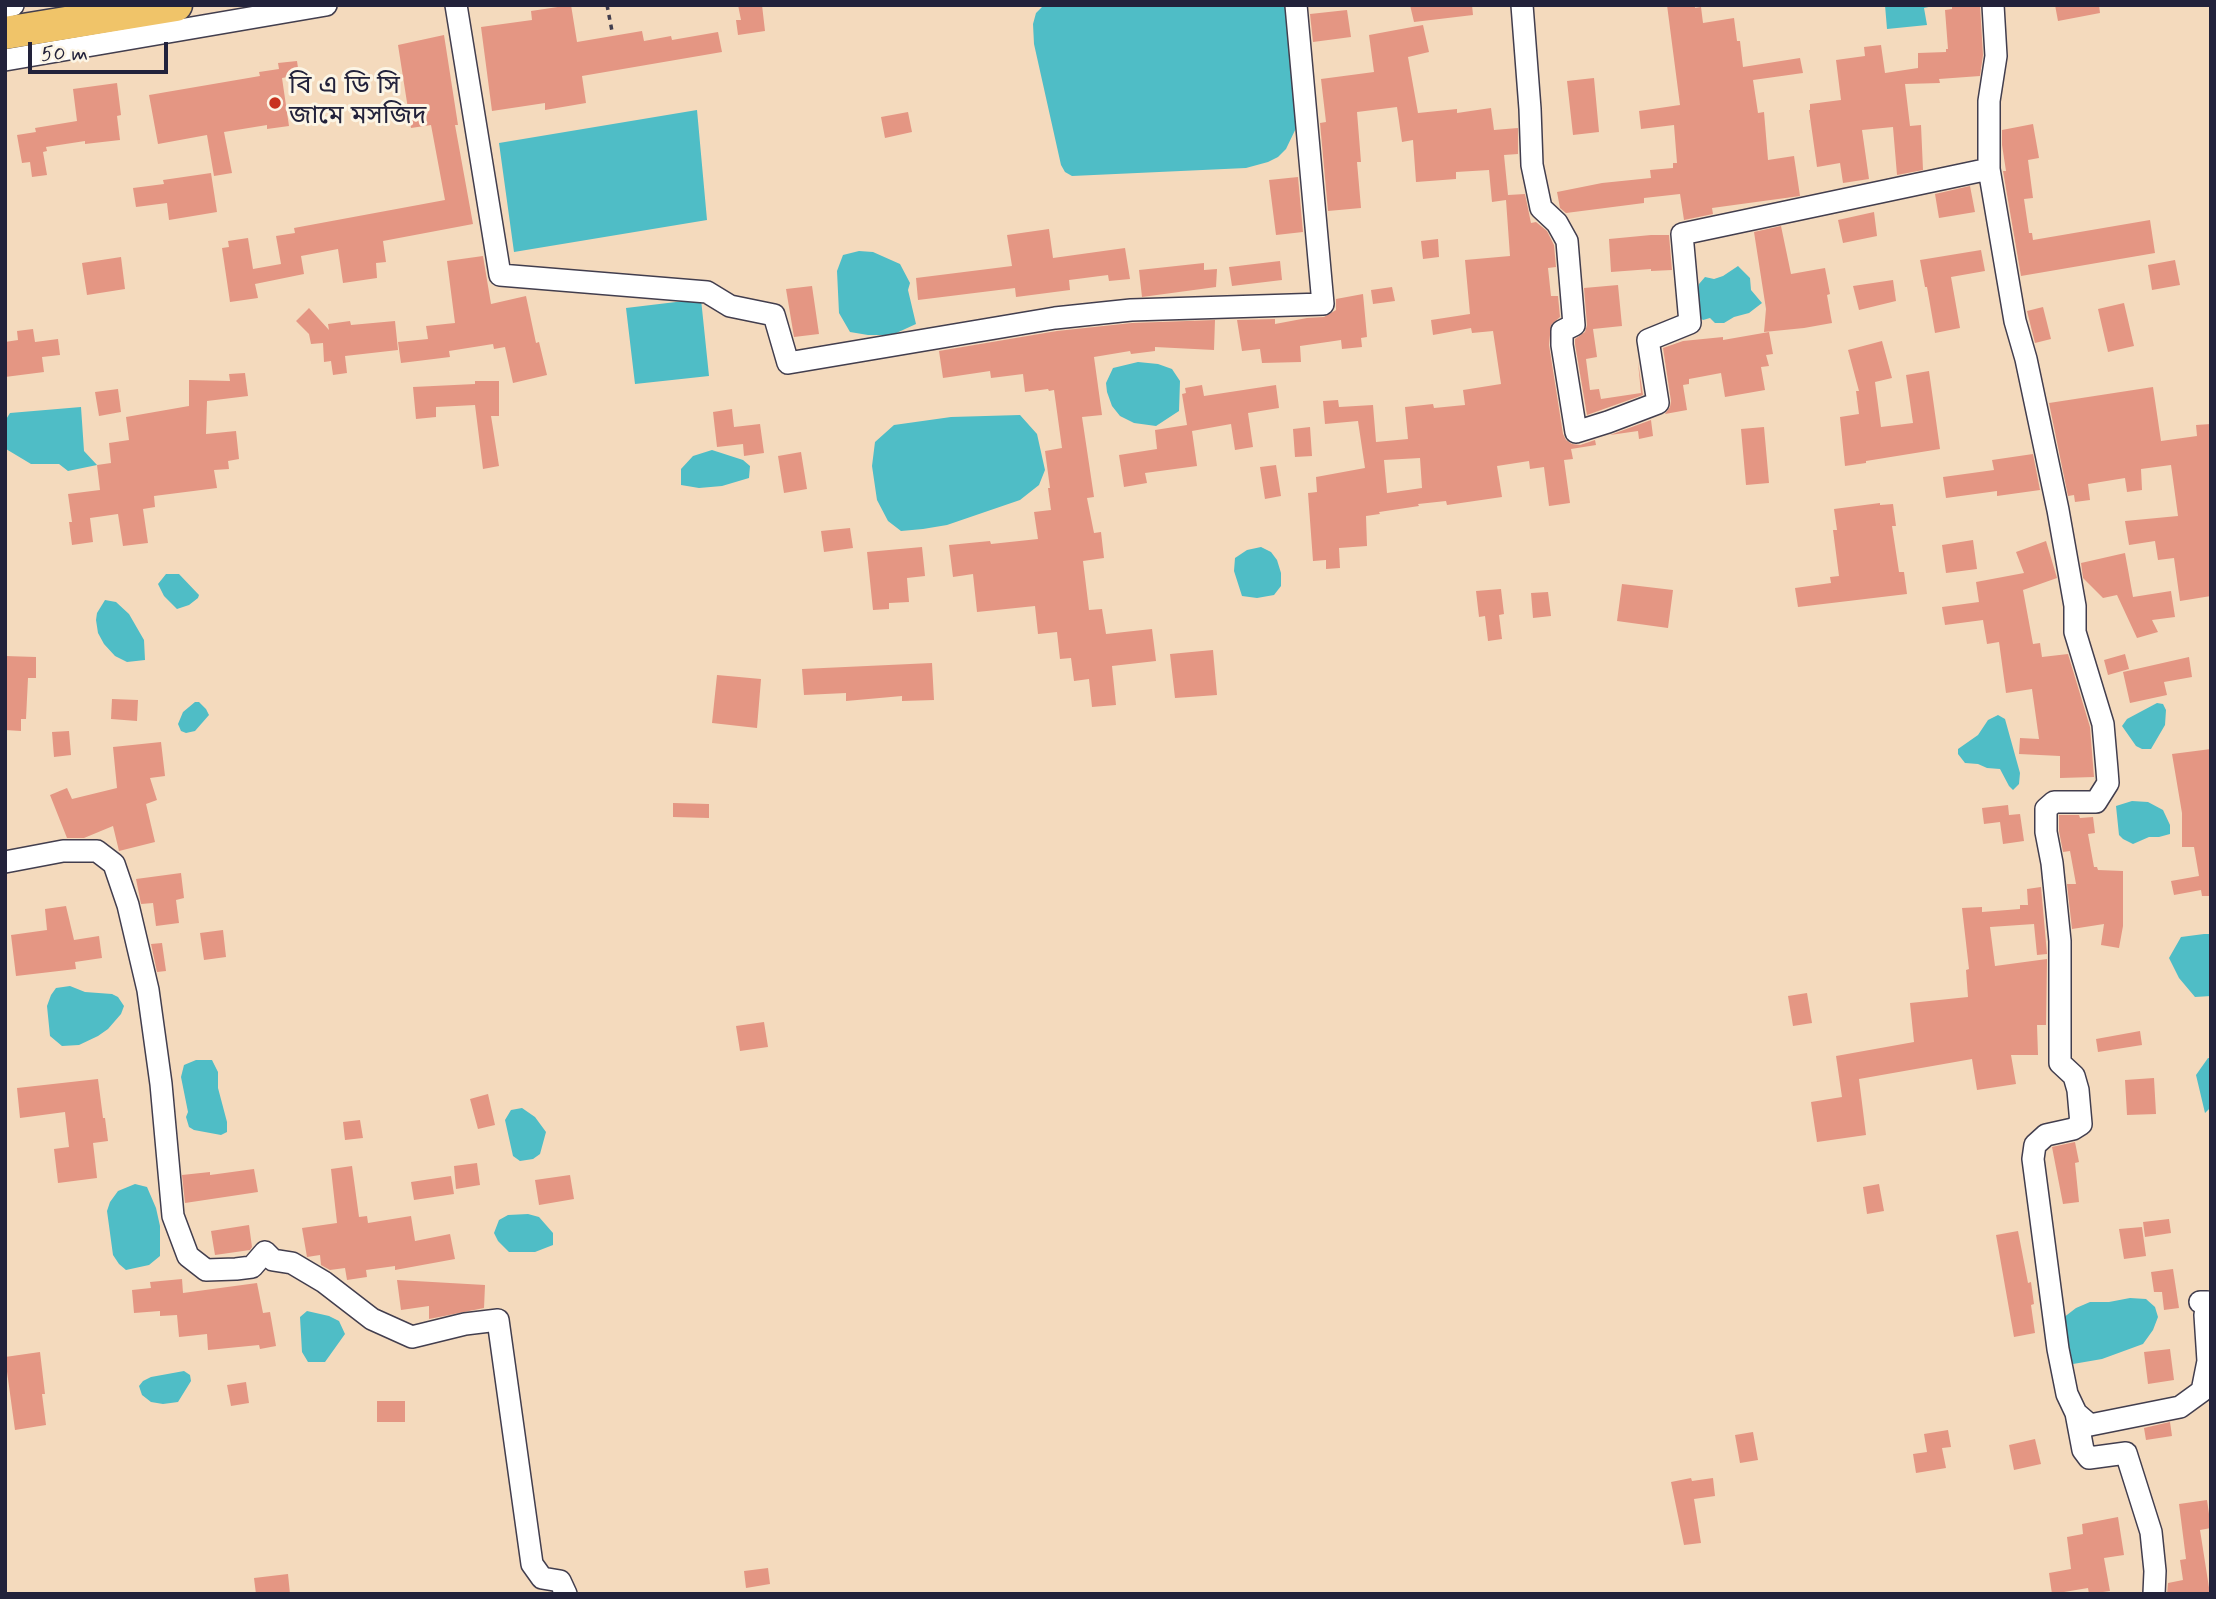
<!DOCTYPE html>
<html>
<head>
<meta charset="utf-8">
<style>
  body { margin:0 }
  #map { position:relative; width:2216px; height:1599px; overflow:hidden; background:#f4dabd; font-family:Mynerve,sans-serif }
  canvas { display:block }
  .frame { position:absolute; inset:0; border:7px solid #22223b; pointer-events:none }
  .scale { position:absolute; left:28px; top:42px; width:140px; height:32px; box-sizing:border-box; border:4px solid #22223b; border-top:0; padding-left:9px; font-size:21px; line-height:24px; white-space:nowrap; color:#22223b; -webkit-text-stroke:5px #fcf5e5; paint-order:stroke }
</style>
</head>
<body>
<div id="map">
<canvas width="2216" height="1599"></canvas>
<div class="frame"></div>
<div class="scale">50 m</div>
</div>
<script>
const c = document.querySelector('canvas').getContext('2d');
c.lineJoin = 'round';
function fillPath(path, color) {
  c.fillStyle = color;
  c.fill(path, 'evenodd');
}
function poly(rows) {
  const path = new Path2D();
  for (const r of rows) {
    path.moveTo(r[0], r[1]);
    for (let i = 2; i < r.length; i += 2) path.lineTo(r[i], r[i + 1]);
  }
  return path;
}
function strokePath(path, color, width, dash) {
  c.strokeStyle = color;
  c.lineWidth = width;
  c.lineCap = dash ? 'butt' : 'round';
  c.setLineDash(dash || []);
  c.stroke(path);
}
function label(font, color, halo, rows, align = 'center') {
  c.font = font + ' Mynerve,"Noto Sans Bengali",sans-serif';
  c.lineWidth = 6;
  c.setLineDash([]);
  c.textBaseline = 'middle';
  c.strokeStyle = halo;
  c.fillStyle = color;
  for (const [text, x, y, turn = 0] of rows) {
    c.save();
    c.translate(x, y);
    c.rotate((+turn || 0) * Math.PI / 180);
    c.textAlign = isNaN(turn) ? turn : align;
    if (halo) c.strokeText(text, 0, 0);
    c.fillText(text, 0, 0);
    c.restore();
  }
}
fillPath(poly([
  [1048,5,1288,5,1298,124,1286,149,1278,157,1268,162,1246,168,1072,176,1065,172,1061,165,1034,44,1033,24,1036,13,1042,7],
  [1885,5,1938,5,1924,8,1927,25,1887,29],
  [697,110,707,220,514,252,499,143],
  [859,251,873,252,900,264,910,283,908,290,916,324,892,335,868,335,850,332,839,313,837,271,843,255],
  [1738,266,1750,278,1751,290,1762,303,1749,313,1734,317,1724,323,1715,323,1710,318,1703,320,1691,312,1699,303,1697,293,1699,284,1705,277,1714,279,1723,276],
  [701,299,709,376,635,384,626,308],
  [1138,362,1158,364,1172,369,1180,381,1179,411,1156,426,1134,423,1120,416,1112,406,1107,392,1106,383,1113,368],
  [81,407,84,451,97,465,68,471,59,464,31,464,6,449,5,421,10,413],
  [1020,415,1037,434,1045,470,1039,485,1020,500,947,525,923,529,901,531,888,521,877,500,872,466,875,442,894,425,951,417],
  [712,450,743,460,750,466,749,478,722,486,699,488,681,485,681,469,693,456],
  [1261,547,1271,552,1277,560,1281,573,1281,586,1274,595,1257,598,1242,596,1234,571,1235,558,1247,550],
  [166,574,179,574,199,595,198,598,189,605,177,609,164,596,158,584],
  [105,600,116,602,129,614,144,640,145,660,127,662,115,656,104,644,98,633,96,620,97,613],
  [195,702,199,702,206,709,209,715,195,731,186,733,181,731,178,724,183,712],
  [2157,703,2163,704,2166,710,2165,725,2151,749,2142,749,2136,746,2122,726,2127,719],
  [1998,715,2005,719,2020,773,2019,784,2013,790,2009,786,2000,769,1987,768,1978,764,1965,763,1958,754,1958,749,1978,735,1988,720],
  [2132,801,2148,802,2163,810,2170,825,2170,834,2159,837,2149,837,2133,844,2123,839,2119,835,2116,806],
  [2204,934,2211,934,2211,996,2195,997,2179,978,2169,958,2181,937],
  [70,986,85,992,112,994,118,997,124,1006,121,1014,108,1029,98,1036,79,1045,62,1046,50,1036,47,1006,51,995,56,988],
  [2208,1058,2211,1058,2211,1107,2205,1113,2196,1075],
  [196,1060,212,1060,218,1072,218,1088,227,1122,227,1132,221,1135,194,1130,189,1127,186,1117,188,1112,181,1077,184,1065],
  [522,1108,535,1117,546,1132,540,1154,533,1159,520,1161,513,1156,505,1120,511,1110],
  [135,1184,147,1187,156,1208,160,1226,160,1256,149,1265,126,1270,119,1264,113,1255,107,1211,110,1202,118,1191],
  [528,1214,539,1217,553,1233,553,1245,535,1252,509,1252,498,1241,494,1233,499,1220,508,1215],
  [2130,1298,2146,1299,2155,1307,2158,1317,2153,1330,2143,1344,2102,1359,2073,1364,2063,1346,2063,1318,2076,1308,2090,1302,2109,1302],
  [307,1311,329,1316,339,1321,345,1334,325,1362,308,1362,302,1352,300,1317],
  [184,1371,190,1375,191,1381,178,1402,163,1404,151,1402,142,1395,139,1386,143,1381,151,1377]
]), '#4fbdc6');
fillPath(poly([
  [571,5,577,42,642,31,644,41,671,36,672,40,718,32,722,52,582,76,586,103,545,110,545,103,492,111,481,27,532,20,531,11],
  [738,5,762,5,765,31,738,35,736,20,741,20],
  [1410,5,1472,5,1473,15,1414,22],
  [1667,5,1695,5,1695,8,1701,7,1703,23,1734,18,1737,41,1740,41,1743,67,1800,58,1803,73,1753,80,1758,113,1764,112,1768,160,1794,156,1800,196,1712,208,1713,214,1684,220,1680,194,1644,198,1644,203,1566,213,1560,208,1557,192,1602,183,1651,178,1650,170,1673,168,1673,163,1677,163,1674,125,1641,129,1639,111,1680,105],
  [1952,5,1980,5,1983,55,1980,76,1939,79,1940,83,1905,84,1910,126,1921,125,1923,170,1897,175,1893,127,1862,130,1869,179,1843,183,1840,163,1817,167,1809,110,1810,110,1810,104,1841,100,1836,60,1865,56,1864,47,1881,45,1885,73,1918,68,1918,53,1946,52,1946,49,1948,49,1945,10,1952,9],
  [2055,5,2099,5,2100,13,2058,21],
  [1347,10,1351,37,1313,42,1310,14],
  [1423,25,1429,52,1408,57,1418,113,1457,109,1457,113,1491,108,1494,130,1518,128,1518,154,1504,155,1508,195,1525,194,1531,223,1536,222,1547,231,1554,245,1556,267,1548,268,1551,296,1558,296,1560,317,1551,325,1549,345,1563,434,1566,440,1572,444,1580,445,1595,440,1596,445,1571,449,1573,459,1564,460,1570,503,1549,506,1544,467,1530,469,1529,461,1497,466,1502,497,1447,505,1446,501,1418,504,1419,506,1379,512,1380,514,1366,516,1367,546,1339,548,1340,568,1326,569,1326,560,1313,561,1308,493,1317,492,1316,477,1365,468,1358,421,1325,424,1323,401,1338,400,1339,407,1373,405,1376,442,1408,439,1405,407,1433,404,1434,408,1465,405,1463,390,1501,384,1493,331,1472,333,1471,328,1433,335,1431,320,1470,314,1465,260,1510,256,1506,200,1492,202,1489,170,1456,172,1456,179,1416,182,1413,140,1402,142,1397,107,1357,112,1361,162,1357,162,1361,208,1328,211,1320,123,1326,122,1321,79,1374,72,1369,35],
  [1420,458,1422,488,1387,493,1384,460],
  [444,35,458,125,455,125,473,224,383,241,386,262,376,263,377,278,343,283,338,249,301,256,304,274,255,284,258,298,230,302,222,248,229,247,228,241,248,238,253,269,281,264,276,236,295,233,294,228,445,200,431,125,411,128,398,45],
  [297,61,299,75,282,78,289,126,267,129,267,125,224,132,232,173,214,176,207,135,158,144,149,95,260,76,259,72,279,69,278,63],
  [1594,78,1599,132,1573,135,1567,81],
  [117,83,121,115,117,116,120,140,85,144,85,141,46,147,47,151,43,152,47,175,32,177,30,162,22,163,17,135,36,132,35,128,77,121,73,89],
  [908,112,912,132,885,138,881,117],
  [2033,124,2039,158,2028,160,2033,198,2024,199,2029,233,2032,233,2033,240,2150,220,2155,253,2021,276,2003,171,2006,171,2002,145,2002,130],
  [211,173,217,212,169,220,167,203,136,207,133,188,164,184,163,180],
  [1298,177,1303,232,1276,235,1269,180],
  [1970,186,1975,212,1939,218,1935,194],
  [1874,212,1877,236,1843,243,1838,220],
  [1781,226,1791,274,1825,268,1830,294,1827,295,1832,323,1804,328,1764,332,1766,309,1754,232],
  [1049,229,1053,258,1125,248,1130,279,1109,281,1108,275,1069,280,1070,290,1016,297,1015,288,918,300,916,278,1012,266,1007,235],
  [1651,235,1669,235,1672,270,1651,271,1651,269,1611,272,1609,239],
  [1438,239,1439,257,1423,259,1421,241],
  [1981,250,1985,271,1951,277,1960,328,1935,333,1927,287,1925,287,1920,260],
  [483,256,491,304,526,296,536,343,539,342,547,375,513,383,505,347,494,349,493,344,449,351,450,357,401,363,398,342,428,339,426,326,455,323,447,261],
  [121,257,125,289,87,295,82,263],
  [2175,260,2180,285,2152,290,2148,265],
  [1280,261,1282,280,1232,286,1229,267],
  [1204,263,1204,270,1217,269,1216,287,1142,297,1139,270],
  [1893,280,1896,301,1859,310,1853,286],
  [1618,285,1622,326,1593,329,1597,357,1586,359,1590,390,1599,389,1601,399,1641,393,1638,362,1643,395,1587,415,1575,344,1575,339,1585,332,1587,325,1584,288],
  [812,286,819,334,794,337,786,289],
  [1392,287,1395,301,1373,304,1371,290],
  [1363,294,1367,337,1361,338,1362,347,1342,349,1341,340,1300,346,1301,362,1262,363,1260,349,1242,351,1237,320,1275,319,1275,324,1307,318,1324,317,1336,310,1336,299],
  [2124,303,2134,346,2108,352,2098,309],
  [2043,307,2051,339,2035,343,2027,311],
  [309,308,329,330,328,324,350,321,351,325,395,321,398,350,345,356,347,373,333,375,331,361,324,362,323,343,311,344,309,334,296,321],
  [1215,320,1214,350,1155,347,1155,351,1131,354,1130,351,1094,357,1102,415,1082,417,1094,497,1087,498,1094,533,1101,532,1104,558,1083,561,1089,610,1102,609,1106,634,1152,629,1156,661,1112,666,1116,705,1092,707,1089,679,1074,681,1071,658,1060,659,1057,632,1038,634,1035,606,977,612,973,574,953,577,949,545,990,541,991,544,1038,539,1034,512,1051,510,1048,488,1050,488,1045,451,1062,448,1054,390,1049,391,1048,389,1025,392,1023,374,991,378,990,371,943,378,939,351,1057,331,1132,323],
  [33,329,35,342,58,339,60,355,42,357,44,372,5,377,5,342,18,340,17,331],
  [1769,332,1773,354,1766,355,1769,366,1761,367,1765,390,1725,397,1721,373,1689,379,1689,384,1683,385,1687,410,1665,414,1670,407,1671,401,1663,348,1683,341,1723,337,1723,340],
  [1882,341,1892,378,1875,382,1881,427,1913,423,1906,375,1929,371,1940,449,1866,461,1866,463,1845,466,1840,417,1859,414,1856,391,1859,391,1848,350],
  [245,373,248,396,207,401,206,434,236,431,239,459,228,461,229,469,214,470,217,488,154,496,155,507,143,509,148,543,123,546,118,514,90,518,93,542,72,545,69,522,72,522,68,494,100,490,97,465,111,463,109,443,129,440,126,417,189,406,189,380,230,381,229,374],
  [475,381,499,381,499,416,491,416,499,466,483,469,475,405,436,407,436,417,416,419,413,387,475,384],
  [1202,385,1204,396,1276,385,1279,408,1248,413,1253,447,1235,450,1231,424,1192,431,1197,466,1145,473,1147,483,1124,487,1119,455,1157,449,1155,430,1187,425,1182,394,1186,393,1185,388],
  [2153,387,2161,441,2197,436,2196,425,2211,424,2211,596,2180,601,2174,558,2158,560,2155,541,2129,545,2125,521,2178,516,2171,465,2141,469,2142,490,2127,492,2125,478,2088,484,2090,500,2075,502,2074,495,2068,496,2049,403],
  [118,389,121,412,99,416,95,392],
  [732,409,734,427,760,424,764,453,744,456,743,444,717,447,713,412],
  [1651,420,1653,436,1639,439,1638,431,1610,435],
  [1310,427,1312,456,1295,457,1293,429],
  [1764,427,1769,483,1746,485,1741,429],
  [801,452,807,489,784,493,778,456],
  [2033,454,2040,490,1997,496,1997,491,1946,498,1943,477,1994,470,1992,460],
  [1276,465,1281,496,1265,499,1260,467],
  [1880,503,1880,505,1893,504,1896,526,1892,526,1899,572,1904,572,1907,594,1798,607,1795,588,1831,583,1830,577,1839,576,1833,530,1837,530,1834,509],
  [850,528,853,548,824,552,821,531],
  [1973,540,1977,569,1946,573,1942,545],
  [2046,541,2057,578,2023,590,2033,644,2040,643,2042,657,2068,654,2090,727,2094,777,2060,778,2060,756,2019,754,2020,738,2039,739,2032,689,2006,693,1999,642,1987,644,1983,620,1945,625,1942,607,1979,602,1976,582,2024,573,2016,552],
  [922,547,925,576,907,578,909,602,889,603,889,609,873,610,867,552],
  [2125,553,2133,597,2171,591,2175,617,2152,620,2158,632,2137,638,2117,595,2103,598,2083,578,2081,563],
  [1622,584,1673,590,1668,628,1617,621],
  [1501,589,1504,614,1499,615,1502,639,1488,641,1485,616,1479,617,1476,591],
  [1548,592,1551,616,1533,618,1531,593],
  [1213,650,1217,695,1175,698,1170,654],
  [2125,654,2129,669,2108,675,2104,660],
  [5,656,36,657,36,678,28,678,26,719,21,719,21,731,5,730],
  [2189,657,2192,677,2164,682,2167,695,2130,703,2123,672],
  [932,663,934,700,902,701,902,696,846,701,846,693,804,695,802,669],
  [717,675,761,679,757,728,712,723],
  [112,699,138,700,137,721,111,719],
  [69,731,71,755,54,757,52,732],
  [161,742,165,776,150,778,157,800,146,804,155,842,119,851,113,826,84,838,67,838,50,795,67,788,72,799,117,788,113,747],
  [2211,749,2211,896,2202,896,2201,890,2174,895,2171,881,2199,876,2194,847,2182,847,2182,813,2172,754],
  [673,803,709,804,709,818,673,817],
  [2008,805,2009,815,2020,814,2024,841,2003,844,2000,822,1984,824,1982,808],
  [2059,815,2079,815,2080,818,2093,817,2095,833,2088,834,2094,867,2097,867,2098,870,2123,871,2123,926,2119,948,2101,945,2104,924,2072,929,2067,884,2076,884,2070,851,2063,852,2059,831],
  [181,873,184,898,176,900,179,923,156,926,153,903,141,904,136,879],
  [2041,887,2047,954,2037,955,2034,924,1990,927,1995,966,2047,959,2046,1025,2037,1025,2038,1055,2011,1055,2016,1084,1977,1090,1972,1059,1859,1079,1866,1135,1817,1142,1811,1102,1842,1097,1836,1056,1914,1042,1910,1003,1968,997,1966,970,1969,969,1962,908,1982,907,1982,912,2020,909,2020,905,2028,905,2027,889],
  [66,906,74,940,99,936,102,958,75,962,76,969,16,976,11,935,47,930,45,909],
  [223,930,226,957,204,960,200,933],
  [162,943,166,971,157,972,151,944],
  [1807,993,1812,1023,1793,1026,1788,996],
  [764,1022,768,1047,740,1051,736,1026],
  [2140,1031,2142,1045,2098,1052,2096,1039],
  [2154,1078,2156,1114,2127,1115,2125,1080],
  [98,1079,103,1118,105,1118,108,1141,93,1143,97,1178,58,1183,54,1149,69,1147,65,1112,20,1118,17,1088],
  [488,1094,495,1125,478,1129,470,1099],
  [360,1120,363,1138,345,1140,343,1122],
  [2075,1142,2079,1162,2075,1163,2079,1202,2063,1204,2052,1147],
  [477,1163,480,1185,456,1189,454,1166],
  [352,1166,359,1217,367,1216,368,1223,411,1216,415,1241,450,1234,455,1259,395,1270,395,1266,366,1270,367,1277,347,1280,345,1268,330,1270,321,1265,320,1255,307,1257,302,1228,337,1223,331,1169],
  [254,1169,258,1192,185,1203,182,1175,210,1172,210,1175],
  [570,1175,574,1199,539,1205,535,1180],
  [451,1176,454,1194,414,1200,411,1182],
  [1879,1184,1884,1211,1867,1214,1863,1187],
  [2169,1219,2171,1233,2145,1237,2143,1222],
  [249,1225,252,1247,250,1250,215,1255,211,1231],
  [2142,1227,2146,1256,2124,1259,2119,1229],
  [2018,1231,2028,1283,2031,1282,2034,1304,2031,1305,2035,1333,2014,1337,1996,1235],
  [2173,1269,2179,1308,2164,1310,2162,1292,2154,1292,2151,1272],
  [182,1279,183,1293,257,1283,263,1313,270,1312,276,1346,260,1349,259,1345,208,1350,207,1334,179,1337,177,1315,160,1316,160,1311,134,1313,132,1290,151,1288,150,1282],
  [397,1280,485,1285,484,1308,429,1319,429,1306,401,1310],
  [2170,1349,2174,1380,2148,1384,2144,1352],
  [40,1352,45,1394,42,1394,46,1425,15,1430,5,1357],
  [246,1382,249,1403,231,1406,227,1385],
  [377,1401,405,1401,405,1422,377,1422],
  [2170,1422,2172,1436,2146,1440,2144,1428],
  [1948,1430,1951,1447,1942,1448,1946,1468,1916,1473,1913,1454,1927,1452,1924,1434],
  [1753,1432,1758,1460,1740,1463,1735,1435],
  [2035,1439,2041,1464,2014,1470,2009,1445],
  [1691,1478,1692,1481,1713,1478,1715,1496,1694,1499,1701,1543,1684,1545,1671,1482],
  [2207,1500,2211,1528,2200,1530,2210,1594,2167,1594,2168,1583,2183,1580,2180,1560,2186,1559,2179,1504],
  [2118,1517,2124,1555,2104,1558,2110,1591,2089,1594,2088,1588,2052,1594,2049,1573,2071,1569,2067,1537,2083,1534,2082,1524],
  [768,1568,770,1584,746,1588,744,1571],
  [288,1574,290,1594,256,1594,254,1578]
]), '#e49683');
const minor = poly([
  [456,5,500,275,707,292,730,306,774,315,788,363,1055,318,1131,310,1323,304,1296,5],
  [1522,5,1530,109,1532,165,1541,208,1557,223,1567,241,1574,325,1562,331,1562,345,1576,432,1608,422,1658,403,1648,340,1690,323,1682,234,1989,169],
  [1993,5,1996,56,1989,101,1989,169,2015,321,2026,359,2058,510,2075,606,2075,632,2103,724,2107,770,2108,783,2096,802,2054,802,2046,809,2046,832,2052,863,2060,941,2060,1063,2074,1076,2078,1090,2081,1124,2073,1129,2046,1135,2035,1145,2033,1159,2058,1349,2067,1394,2076,1413,2090,1425,2180,1407,2202,1391,2208,1361,2205,1315,2207,1302,2200,1302],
  [5,7,13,5],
  [5,60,326,5],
  [5,862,63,851,97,851,114,864,128,905,148,990,161,1084,173,1216,188,1256,206,1270,236,1269,252,1267,265,1252,273,1260,292,1263,324,1282,372,1319,412,1337,465,1324,498,1320,532,1564,542,1578,560,1581,566,1594],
  [2076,1413,2083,1450,2089,1458,2126,1453,2151,1532,2155,1571,2154,1594]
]);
const highway = poly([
  [5,33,176,5]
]);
strokePath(minor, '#423e4e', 24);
strokePath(highway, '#423e4e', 35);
strokePath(poly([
  [607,5,612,31]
]), '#423e4e', 3.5, [5, 5]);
strokePath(minor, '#fff', 21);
strokePath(highway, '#f0c469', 32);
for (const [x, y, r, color] of [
  [275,103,7,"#c8321e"]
]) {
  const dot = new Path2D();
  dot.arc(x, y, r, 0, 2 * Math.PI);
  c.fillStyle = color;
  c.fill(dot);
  strokePath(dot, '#fcf5e5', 2.5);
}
label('26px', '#22223b', '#fcf5e5', [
  ["বি এ ডি সি",289,88],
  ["জামে মসজিদ",289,118]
], 'left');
</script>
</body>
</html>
